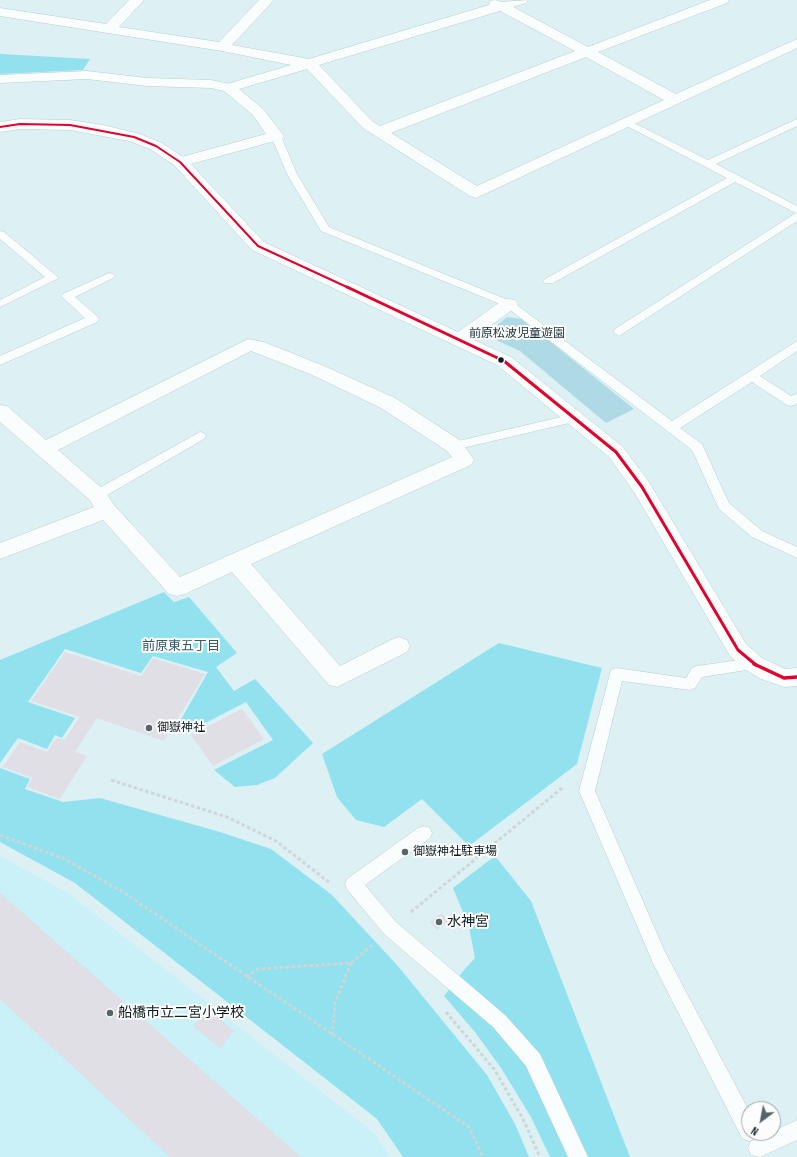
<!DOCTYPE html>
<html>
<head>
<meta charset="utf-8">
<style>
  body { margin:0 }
  #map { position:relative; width:797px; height:1157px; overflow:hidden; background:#ddf0f4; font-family:"Sofia Sans Condensed",sans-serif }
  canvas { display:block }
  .north { position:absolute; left:741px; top:1101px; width:40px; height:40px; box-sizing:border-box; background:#fcfcfc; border:1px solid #9ca2a4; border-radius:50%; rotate:212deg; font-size:11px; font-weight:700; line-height:16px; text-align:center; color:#0c1c20 }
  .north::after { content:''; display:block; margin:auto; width:14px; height:18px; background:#55666a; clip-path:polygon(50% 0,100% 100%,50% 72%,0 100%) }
</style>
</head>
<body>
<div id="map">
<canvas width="797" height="1157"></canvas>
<div class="north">N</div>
</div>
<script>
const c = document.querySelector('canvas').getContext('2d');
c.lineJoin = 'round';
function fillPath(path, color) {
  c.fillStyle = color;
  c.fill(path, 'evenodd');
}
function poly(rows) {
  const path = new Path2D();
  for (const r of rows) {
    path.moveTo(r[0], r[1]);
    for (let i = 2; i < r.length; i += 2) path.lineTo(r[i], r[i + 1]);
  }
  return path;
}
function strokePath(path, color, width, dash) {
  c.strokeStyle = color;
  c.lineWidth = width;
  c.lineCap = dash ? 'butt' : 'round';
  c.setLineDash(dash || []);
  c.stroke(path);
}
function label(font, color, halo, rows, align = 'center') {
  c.font = font + ' "Sofia Sans Condensed","Noto Sans JP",sans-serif';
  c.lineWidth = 4;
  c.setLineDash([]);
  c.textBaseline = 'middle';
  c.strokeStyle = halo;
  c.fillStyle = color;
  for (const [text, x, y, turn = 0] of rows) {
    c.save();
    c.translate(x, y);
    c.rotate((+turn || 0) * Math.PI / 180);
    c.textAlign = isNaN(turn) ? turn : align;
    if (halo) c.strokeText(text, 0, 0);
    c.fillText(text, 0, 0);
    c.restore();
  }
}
fillPath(poly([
  [0,856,68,893,374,1133,390,1157,0,1157]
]), '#caf0f8');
fillPath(poly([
  [507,317,522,319,634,409,606,423,520,351,485,335]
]), '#addae4');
fillPath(poly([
  [0,53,1,54,90,59,83,70,0,74],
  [164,592,174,602,189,597,237,653,216,667,234,691,255,679,313,743,275,778,257,785,235,787,214,770,273,740,246,702,184,734,175,730,208,672,153,656,141,673,65,649,28,702,75,718,62,738,55,735,47,749,18,738,0,763,0,660],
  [499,643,602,668,577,764,469,846,422,799,384,827,356,820,337,797,322,754],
  [0,768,30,779,25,789,63,802,100,798,220,832,271,849,332,895,397,965,487,1075,515,1124,529,1157,403,1157,377,1119,75,883,0,842],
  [495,856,531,901,630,1157,550,1157,531,1117,501,1068,475,1032,444,996,464,970,475,958,469,927,453,888]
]), '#91e1ef');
fillPath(poly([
  [65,652,141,676,153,658,205,674,164,741,97,718,75,752,87,756,60,799,27,787,33,778,3,767,20,742,47,752,56,738,64,740,80,717,31,701],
  [242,709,264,739,213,766,191,735],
  [0,893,301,1157,170,1157,0,999],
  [442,913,448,921,437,930,430,922],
  [209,1009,234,1031,220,1048,193,1026]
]), '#e0dfe6');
const service = poly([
  [626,119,708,160,797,119,797,126,716,164,797,206,797,221,619,336,613,332,615,329,796,213,735,182,553,283,545,283,543,281,545,279,727,178,623,124,621,122,623,120,626,119],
  [276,133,281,136,297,174,329,227,513,302,672,421,797,341,797,351,760,376,791,396,797,394,797,404,791,406,787,405,752,382,680,428,702,444,729,503,762,531,797,547,797,558,752,537,719,509,692,450,505,306,321,231,287,174,271,136,276,133],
  [0,231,4,232,59,278,0,307,0,300,45,277,0,239,0,231],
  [109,273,113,274,115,276,113,278,75,297,97,316,99,319,97,322,0,365,0,356,85,318,61,296,63,294,109,273],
  [574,414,578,415,580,418,578,421,454,450,449,449,448,446,449,443,454,442,574,414],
  [200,432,204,433,206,436,204,439,102,498,92,498,90,495,92,492,200,432],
  [754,658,759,660,761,664,759,668,702,677,695,688,690,690,622,681,595,791,665,952,749,1111,749,1133,758,1133,756,1138,749,1141,742,1138,653,963,579,791,611,670,616,668,686,678,692,668,697,666,754,658],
  [424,826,430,828,432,833,430,838,365,885,396,922,505,1015,540,1054,588,1157,568,1157,526,1066,493,1027,384,934,347,889,345,884,347,879,418,828,424,826],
  [797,1120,797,1140,760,1157,751,1155,748,1148,751,1141,769,1133,773,1133,773,1131,797,1120]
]);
const minor = poly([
  [129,0,144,0,119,27,219,42,259,0,274,0,232,45,309,59,489,5,490,1,495,0,501,2,528,0,526,3,513,7,588,47,710,0,729,0,727,3,598,52,676,94,797,39,797,48,476,198,470,196,363,128,307,69,229,92,224,91,222,88,224,85,291,65,222,51,0,16,0,8,106,24,129,0],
  [500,11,575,51,380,126,373,122,319,65,500,11],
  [586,57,664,100,477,186,391,133,586,57],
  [20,119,70,120,103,125,140,134,162,143,186,159,264,242,458,332,503,300,509,299,515,300,518,304,515,308,472,339,511,357,623,447,649,482,746,644,762,658,777,665,785,669,797,668,797,686,784,687,761,679,746,670,730,656,634,492,609,457,497,365,252,250,174,165,150,149,129,141,70,130,20,129,0,132,0,122,20,119],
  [248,339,264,342,324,366,395,398,461,441,474,460,471,465,251,564,340,666,391,640,399,637,407,640,410,646,407,652,337,687,329,685,232,572,185,594,177,596,169,594,103,520,0,559,0,543,94,507,90,500,0,422,0,405,7,406,46,440,248,339],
  [251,351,310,374,381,408,447,451,452,457,180,577,114,505,104,490,58,450,251,351]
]);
const tertiary = poly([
  [87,71,147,78,211,80,234,85,263,109,284,136,282,139,180,167,174,165,172,162,174,159,266,134,253,115,224,91,211,88,147,86,87,79,0,83,0,75,87,71]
]);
strokePath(service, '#bbcccf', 1);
strokePath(minor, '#bbcccf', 1);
strokePath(tertiary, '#bbcccf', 1);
strokePath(poly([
  [111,780,227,817,276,841,330,883],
  [0,835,65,859,123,892,469,1127,483,1157],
  [411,912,562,788],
  [246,977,258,969,351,963,372,945],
  [446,1012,494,1069,523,1119,540,1157],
  [332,1035,335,1003,351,963]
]), '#cfd6d7', 3, [3.5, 2.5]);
fillPath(service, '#fafdfd');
fillPath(minor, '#fafdfd');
fillPath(tertiary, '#fafdfd');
strokePath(poly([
  [0,127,20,124,70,125,134,137,156,146,180,162,258,246,349,288]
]), '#e4002b', 2);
strokePath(poly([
  [347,287,504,361,616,452,642,487,738,650,756,665]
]), '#e4002b', 3);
strokePath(poly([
  [754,664,784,678,797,677]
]), '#e4002b', 3.5);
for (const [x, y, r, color] of [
  [501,360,3.5,"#0c1c20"],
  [149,728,4,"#55666a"],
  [405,852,4,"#55666a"],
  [439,922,4,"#55666a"],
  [110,1013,4,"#55666a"]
]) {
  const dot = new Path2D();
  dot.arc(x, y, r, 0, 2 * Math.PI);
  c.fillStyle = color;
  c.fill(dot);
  strokePath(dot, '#fcfcfc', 1.5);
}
label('12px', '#1c3236', '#fcfcfc', [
  ["前原松波児童遊園",517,334]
]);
label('12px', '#0c1c20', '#fcfcfc', [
  ["御嶽神社",157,728],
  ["御嶽神社駐車場",413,852]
], 'left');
label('13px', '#365d65', '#fcfcfc', [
  ["前原東五丁目",181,647]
]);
label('14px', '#0c1c20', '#fcfcfc', [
  ["水神宮",447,922],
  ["船橋市立二宮小学校",118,1013]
], 'left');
</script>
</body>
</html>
